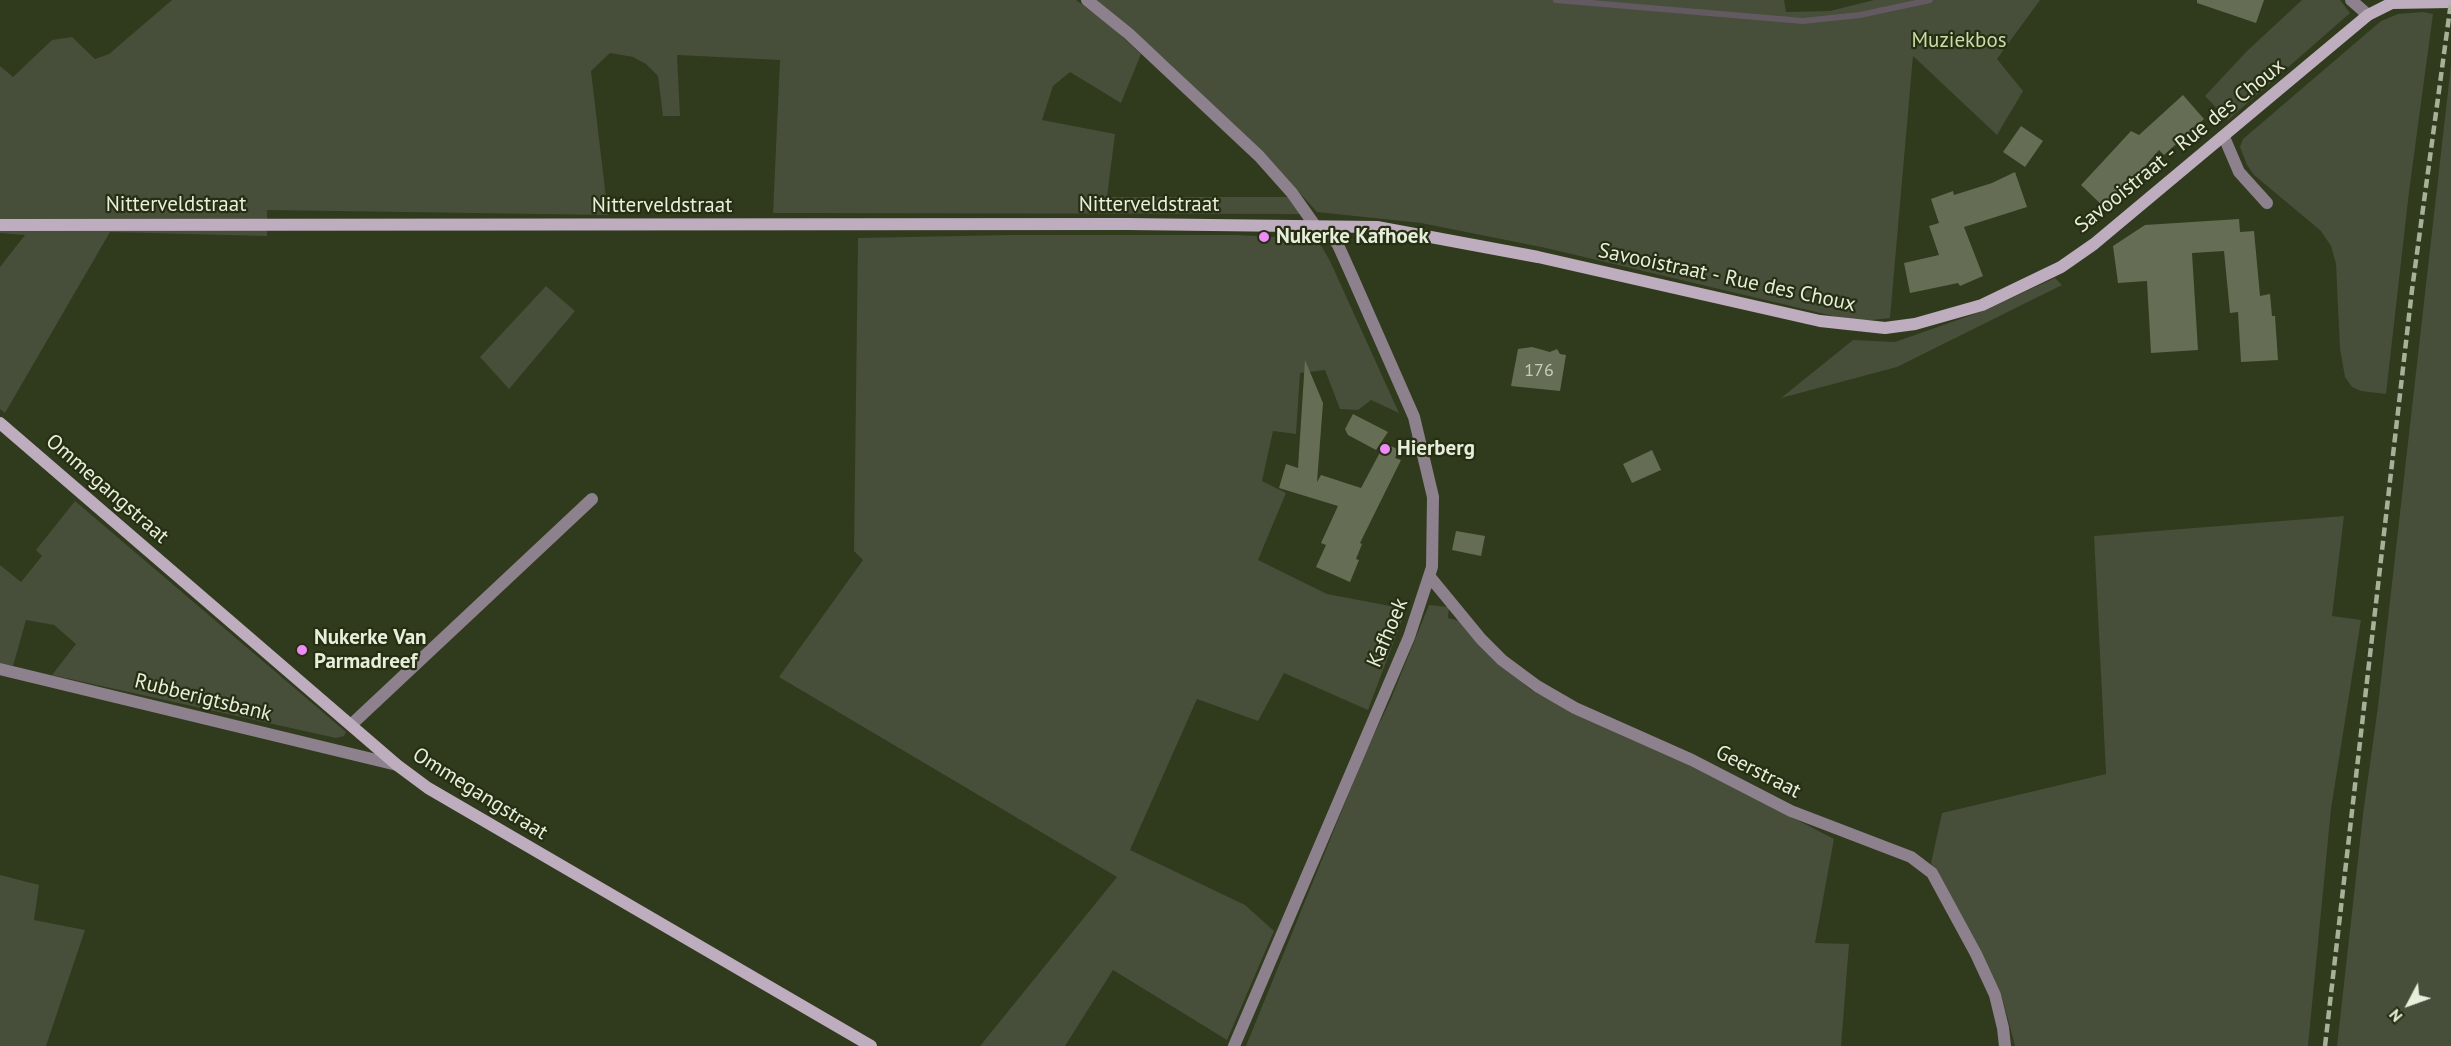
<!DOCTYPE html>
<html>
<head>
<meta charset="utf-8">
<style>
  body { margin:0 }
  #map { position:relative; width:2451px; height:1046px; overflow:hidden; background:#303a1c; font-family:"PT Sans",sans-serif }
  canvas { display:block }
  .north { position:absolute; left:2379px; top:974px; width:60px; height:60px; -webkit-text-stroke:4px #262f12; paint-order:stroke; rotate:229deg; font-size:16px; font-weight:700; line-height:24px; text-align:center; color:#e7eedc }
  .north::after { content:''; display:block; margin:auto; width:21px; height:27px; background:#e7eedc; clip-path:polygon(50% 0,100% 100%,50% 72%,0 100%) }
</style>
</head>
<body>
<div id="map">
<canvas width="2451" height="1046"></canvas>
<div class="north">N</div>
</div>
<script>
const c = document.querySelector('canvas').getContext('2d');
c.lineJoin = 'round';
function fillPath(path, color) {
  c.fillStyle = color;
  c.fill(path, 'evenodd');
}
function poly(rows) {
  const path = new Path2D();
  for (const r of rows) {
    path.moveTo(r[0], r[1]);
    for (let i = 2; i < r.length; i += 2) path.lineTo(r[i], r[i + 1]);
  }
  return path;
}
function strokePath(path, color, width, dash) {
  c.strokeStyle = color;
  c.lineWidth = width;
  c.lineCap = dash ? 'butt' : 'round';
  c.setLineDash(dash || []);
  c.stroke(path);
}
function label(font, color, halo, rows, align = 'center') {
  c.font = font + ' "PT Sans",sans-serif';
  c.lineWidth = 4.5;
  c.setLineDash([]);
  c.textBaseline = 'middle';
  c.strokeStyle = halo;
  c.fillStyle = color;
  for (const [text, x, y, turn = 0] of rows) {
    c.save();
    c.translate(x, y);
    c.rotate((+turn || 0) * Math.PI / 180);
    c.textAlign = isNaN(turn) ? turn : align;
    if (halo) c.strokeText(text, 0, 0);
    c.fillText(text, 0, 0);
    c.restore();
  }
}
fillPath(poly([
  [172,0,1076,0,1106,22,1141,54,1121,103,1070,72,1053,86,1042,120,1115,134,1107,197,1288,197,1301,214,773,213,780,60,677,55,680,116,663,116,658,76,646,64,633,57,610,53,591,71,608,215,267,210,267,236,110,232,5,413,0,409,0,267,25,235,0,233,0,66,13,77,52,40,72,37,95,59,109,54],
  [1096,0,1784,0,1786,12,1830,11,1874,0,2040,0,1997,59,2023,91,1997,135,1913,56,1890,318,1872,320,1850,320,1546,248,1421,223,1317,212,1272,163,1168,62],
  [2302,0,2340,0,2350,13,2228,120,2205,96,2247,51],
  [2423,12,2433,14,2409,192,2386,394,2361,391,2352,387,2345,377,2340,349,2336,264,2331,246,2321,231,2254,175,2247,165,2240,147,2243,139,2381,21,2398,14],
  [2451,65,2451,1046,2337,1046,2363,814,2378,706],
  [1009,235,1237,235,1313,239,1322,247,1330,261,1399,413,1371,400,1358,410,1340,409,1325,370,1300,373,1296,434,1273,431,1262,481,1286,493,1258,560,1327,594,1406,609,1368,710,1284,673,1258,721,1197,699,1130,850,1245,905,1274,931,1227,1040,1113,970,1065,1046,980,1046,1117,877,779,677,863,560,854,551,858,238],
  [2055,278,2062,285,1897,367,1781,398,1853,340,1895,342,1983,311],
  [546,286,575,311,509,389,480,357],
  [75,501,346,732,344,736,336,738,52,675,76,644,54,625,26,620,13,666,0,663,0,565,21,582,42,556,36,550],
  [2344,516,2332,616,2361,620,2331,809,2308,1046,2015,1046,2001,993,1931,863,1942,813,2106,774,2094,536],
  [1429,605,1449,607,1448,618,1463,622,1513,675,1531,690,1595,723,1683,761,1834,839,1815,943,1849,944,1841,1046,1246,1046,1367,749,1390,701],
  [0,875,39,885,34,920,85,930,46,1046,0,1046]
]), '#474e3a');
strokePath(poly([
  [1556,0,1803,21,1860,15,1930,0]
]), '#635960', 6);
fillPath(poly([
  [2197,0,2264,0,2256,23,2197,3],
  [2183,95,2204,119,2164,155,2159,150,2107,210,2081,185,2131,131,2139,135],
  [2021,126,2043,141,2025,167,2003,152],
  [2015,172,2027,207,1964,227,1983,276,1960,286,1958,283,1910,293,1904,263,1939,255,1929,226,1939,223,1931,199,1953,191,1954,195,1992,183],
  [2239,219,2240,232,2254,231,2260,296,2270,294,2272,316,2275,316,2278,360,2241,362,2238,312,2230,313,2224,251,2192,253,2198,350,2151,353,2147,281,2118,283,2113,246,2145,225],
  [1532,347,1550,352,1557,349,1560,354,1566,355,1560,391,1511,386,1518,349],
  [1305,360,1323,403,1317,482,1321,475,1361,488,1385,443,1399,450,1395,458,1401,460,1360,543,1362,544,1356,559,1359,560,1350,582,1316,567,1326,545,1321,543,1338,506,1279,488,1286,464,1298,468],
  [1353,414,1388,432,1376,450,1348,435,1345,429],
  [1652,450,1661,470,1632,483,1623,464],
  [1456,531,1485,536,1481,556,1452,550]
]), '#656e54');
strokePath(poly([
  [1087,0,1129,34,1259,156,1292,193,1316,227],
  [2351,0,2368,15],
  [2224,137,2239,172,2267,203],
  [1430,577,1481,639,1502,660,1537,686,1575,708,1692,760,1791,811,1911,857,1932,873,1976,954,1995,995,2003,1028,2005,1046],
  [0,669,397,765],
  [352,724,592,499],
  [1234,1046,1409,637,1432,567,1433,497,1414,417,1352,276,1338,245,1325,227]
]), '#8d818d', 12);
strokePath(poly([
  [0,225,1128,224,1377,227,1538,257,1820,321,1885,328,1915,324,1982,305,2061,267,2094,244,2368,15,2392,3,2451,2],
  [0,423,397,765,428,788,871,1046]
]), '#beacbf', 12);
strokePath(poly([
  [2325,1046,2412,290,2451,2]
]), '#a8b09a', 4.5, [9, 4.5]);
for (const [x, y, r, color] of [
  [1264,237,6,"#ef8bf6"],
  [1385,449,6,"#ef8bf6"],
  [302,650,6,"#ef8bf6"]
]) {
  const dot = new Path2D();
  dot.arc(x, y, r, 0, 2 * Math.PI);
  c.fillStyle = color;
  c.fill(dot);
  strokePath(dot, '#262f12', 2);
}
label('18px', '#c6ceba', null, [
  ["176",1539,371]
]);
label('21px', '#cadca9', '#262f12', [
  ["Muziekbos",1959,41]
]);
label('21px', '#e7eedc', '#262f12', [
  ["Savooistraat - Rue des Choux",2180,146,-39],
  ["Nitterveldstraat",176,205],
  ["Nitterveldstraat",1149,205],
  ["Nitterveldstraat",662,206],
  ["Savooistraat - Rue des Choux",1727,278,12],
  ["Ommegangstraat",107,489,41],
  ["Kafhoek",1388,633,-67],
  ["Rubberigtsbank",203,698,14],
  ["Geerstraat",1758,772,27],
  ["Ommegangstraat",480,794,32]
]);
label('bold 21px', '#e7eedc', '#262f12', [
  ["Nukerke Kafhoek",1276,237],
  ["Hierberg",1397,449],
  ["Nukerke Van",314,638],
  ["Parmadreef",314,662]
], 'left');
</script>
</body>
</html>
